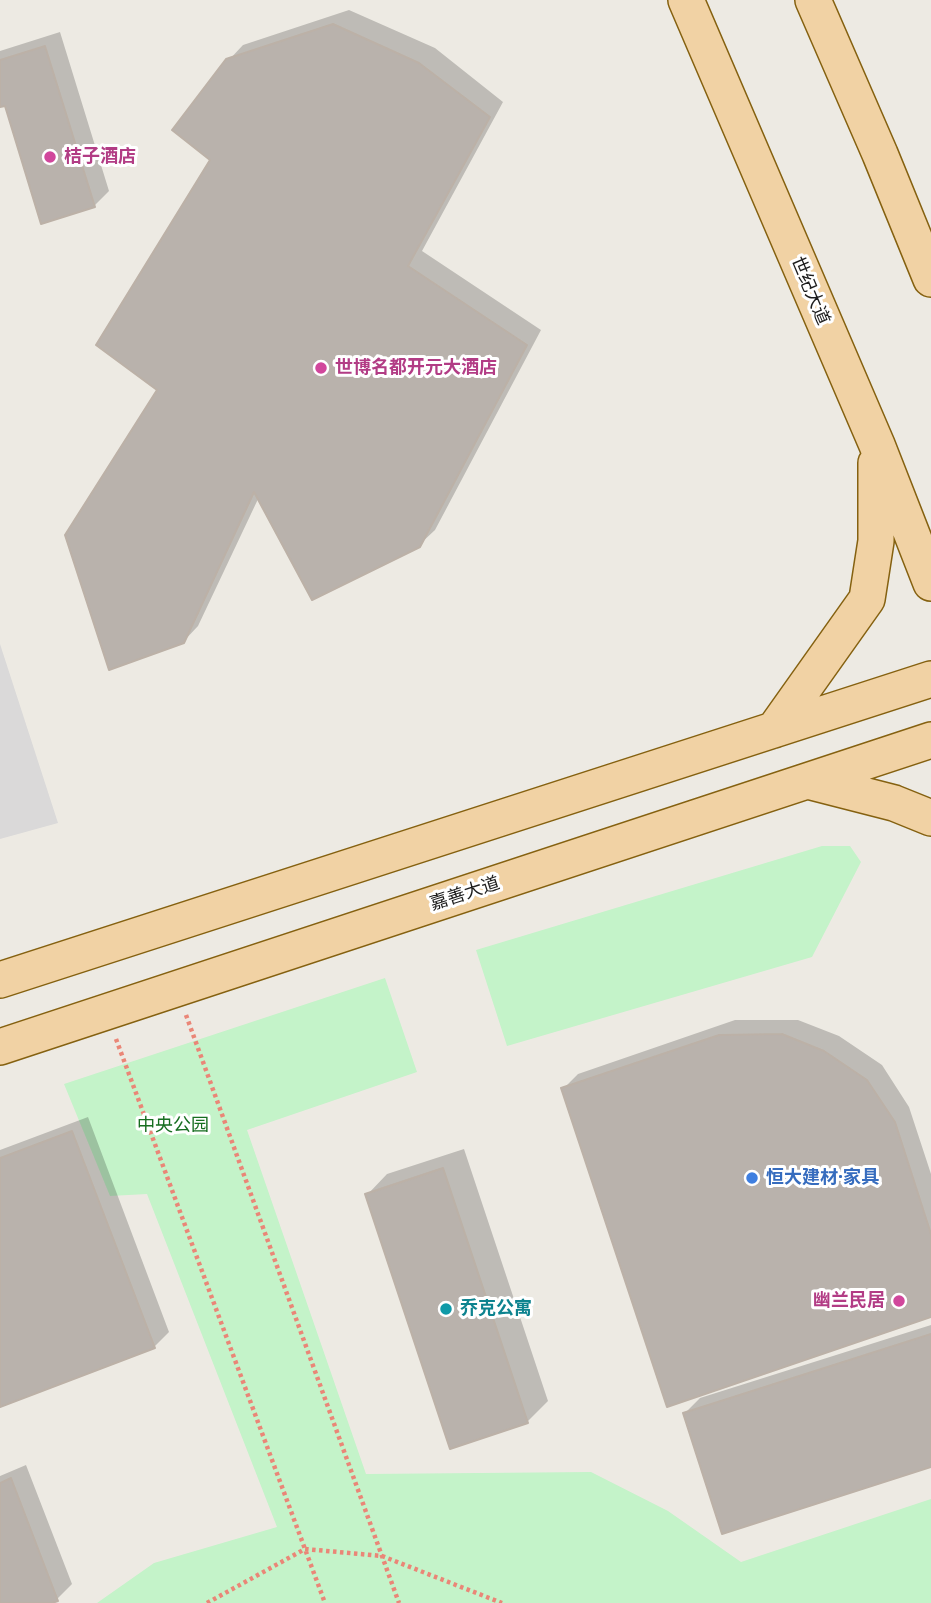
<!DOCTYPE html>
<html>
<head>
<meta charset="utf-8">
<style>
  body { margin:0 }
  canvas { display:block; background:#edeae3 }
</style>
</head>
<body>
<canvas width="931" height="1603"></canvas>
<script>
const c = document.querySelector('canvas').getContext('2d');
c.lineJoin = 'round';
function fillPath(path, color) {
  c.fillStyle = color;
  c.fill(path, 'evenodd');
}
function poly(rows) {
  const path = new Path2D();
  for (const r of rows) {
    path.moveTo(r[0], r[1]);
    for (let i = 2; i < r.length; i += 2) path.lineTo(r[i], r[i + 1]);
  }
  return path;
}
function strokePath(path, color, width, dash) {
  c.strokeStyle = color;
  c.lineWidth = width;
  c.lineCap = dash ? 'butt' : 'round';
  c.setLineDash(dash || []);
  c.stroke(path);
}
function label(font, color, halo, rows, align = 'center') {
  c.font = font + ' "Noto Sans","Noto Sans SC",sans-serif';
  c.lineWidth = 6;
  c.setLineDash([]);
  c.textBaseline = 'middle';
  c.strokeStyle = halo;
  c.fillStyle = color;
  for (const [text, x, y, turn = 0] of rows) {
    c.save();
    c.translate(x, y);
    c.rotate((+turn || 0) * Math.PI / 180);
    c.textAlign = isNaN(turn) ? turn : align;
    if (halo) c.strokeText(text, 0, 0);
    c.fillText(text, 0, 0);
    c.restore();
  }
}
fillPath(poly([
  [0,644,58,823,0,839]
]), '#dad9d9');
fillPath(poly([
  [822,846,850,846,861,862,812,957,507,1046,476,950],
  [385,978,417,1072,247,1130,366,1474,591,1472,668,1511,741,1562,931,1499,931,1603,97,1603,154,1563,277,1527,147,1194,110,1196,64,1084]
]), '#c4f3c9');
fillPath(poly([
  [349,10,435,48,503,102,422,251,541,330,435,530,419,545,259,497,198,626,183,642,159,389,212,159,228,61,243,45],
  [60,32,109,191,94,206,6,104,0,106,0,51],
  [735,1020,798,1020,839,1036,882,1065,909,1107,931,1174,931,1316,563,1089,578,1074],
  [88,1117,169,1332,154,1347,0,1405,0,1150],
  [464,1149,548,1401,527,1422,367,1195,387,1174],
  [931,1325,931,1465,685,1413,700,1398],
  [26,1465,72,1584,57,1599,47,1603,0,1603,0,1476]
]), '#0003');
const building = poly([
  [333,24,419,63,490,117,408,266,527,345,420,547,312,600,254,492,184,643,109,670,65,535,157,390,96,345,210,160,172,130,226,59,333,24],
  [45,46,95,207,41,224,5,106,0,107,0,60,45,46],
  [782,1034,824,1051,867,1080,895,1122,931,1234,931,1317,667,1407,561,1088,719,1035,782,1034],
  [72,1131,155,1348,0,1407,0,1158,72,1131],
  [443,1168,528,1423,450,1449,365,1194,443,1168],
  [931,1334,931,1467,722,1534,683,1413,931,1334],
  [11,1478,58,1601,52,1603,0,1603,0,1483,11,1478]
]);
fillPath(building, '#b9b2ac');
strokePath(building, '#bcb1a7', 2);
const primary = poly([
  [686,0,877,445,931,583],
  [813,0,880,154,931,279],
  [774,730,867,599,876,541,876,463],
  [808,781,894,803,931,818],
  [0,980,931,679],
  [0,1047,931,740]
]);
strokePath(primary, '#856110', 38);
strokePath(poly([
  [186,1015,399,1603],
  [116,1039,325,1603],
  [207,1603,305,1549,382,1556,502,1603]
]), '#ea8677', 4.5, [3.5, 3.5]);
strokePath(primary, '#f1d2a4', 35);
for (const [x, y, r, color] of [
  [50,157,7,"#d1479c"],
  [321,368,7,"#d1479c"],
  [752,1178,7,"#3f7fe0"],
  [899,1301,7,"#d1479c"],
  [446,1309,7,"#0f9aa8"]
]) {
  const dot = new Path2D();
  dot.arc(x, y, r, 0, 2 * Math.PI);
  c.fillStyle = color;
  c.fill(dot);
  strokePath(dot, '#fff', 2.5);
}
label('bold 18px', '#b23c85', '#fff', [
  ["桔子酒店",64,157],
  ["世博名都开元大酒店",335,368],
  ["幽兰民居",885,1301,"right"]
], 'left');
label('18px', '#1c1c1c', '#fff', [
  ["世纪大道",810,291,67],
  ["嘉善大道",465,894,-18]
]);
label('18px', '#176e20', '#fff', [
  ["中央公园",173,1126]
]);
label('bold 18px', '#366cbe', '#fff', [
  ["恒大建材·家具",766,1178]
], 'left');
label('bold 18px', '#0d838f', '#fff', [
  ["乔克公寓",460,1309]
], 'left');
</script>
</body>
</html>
